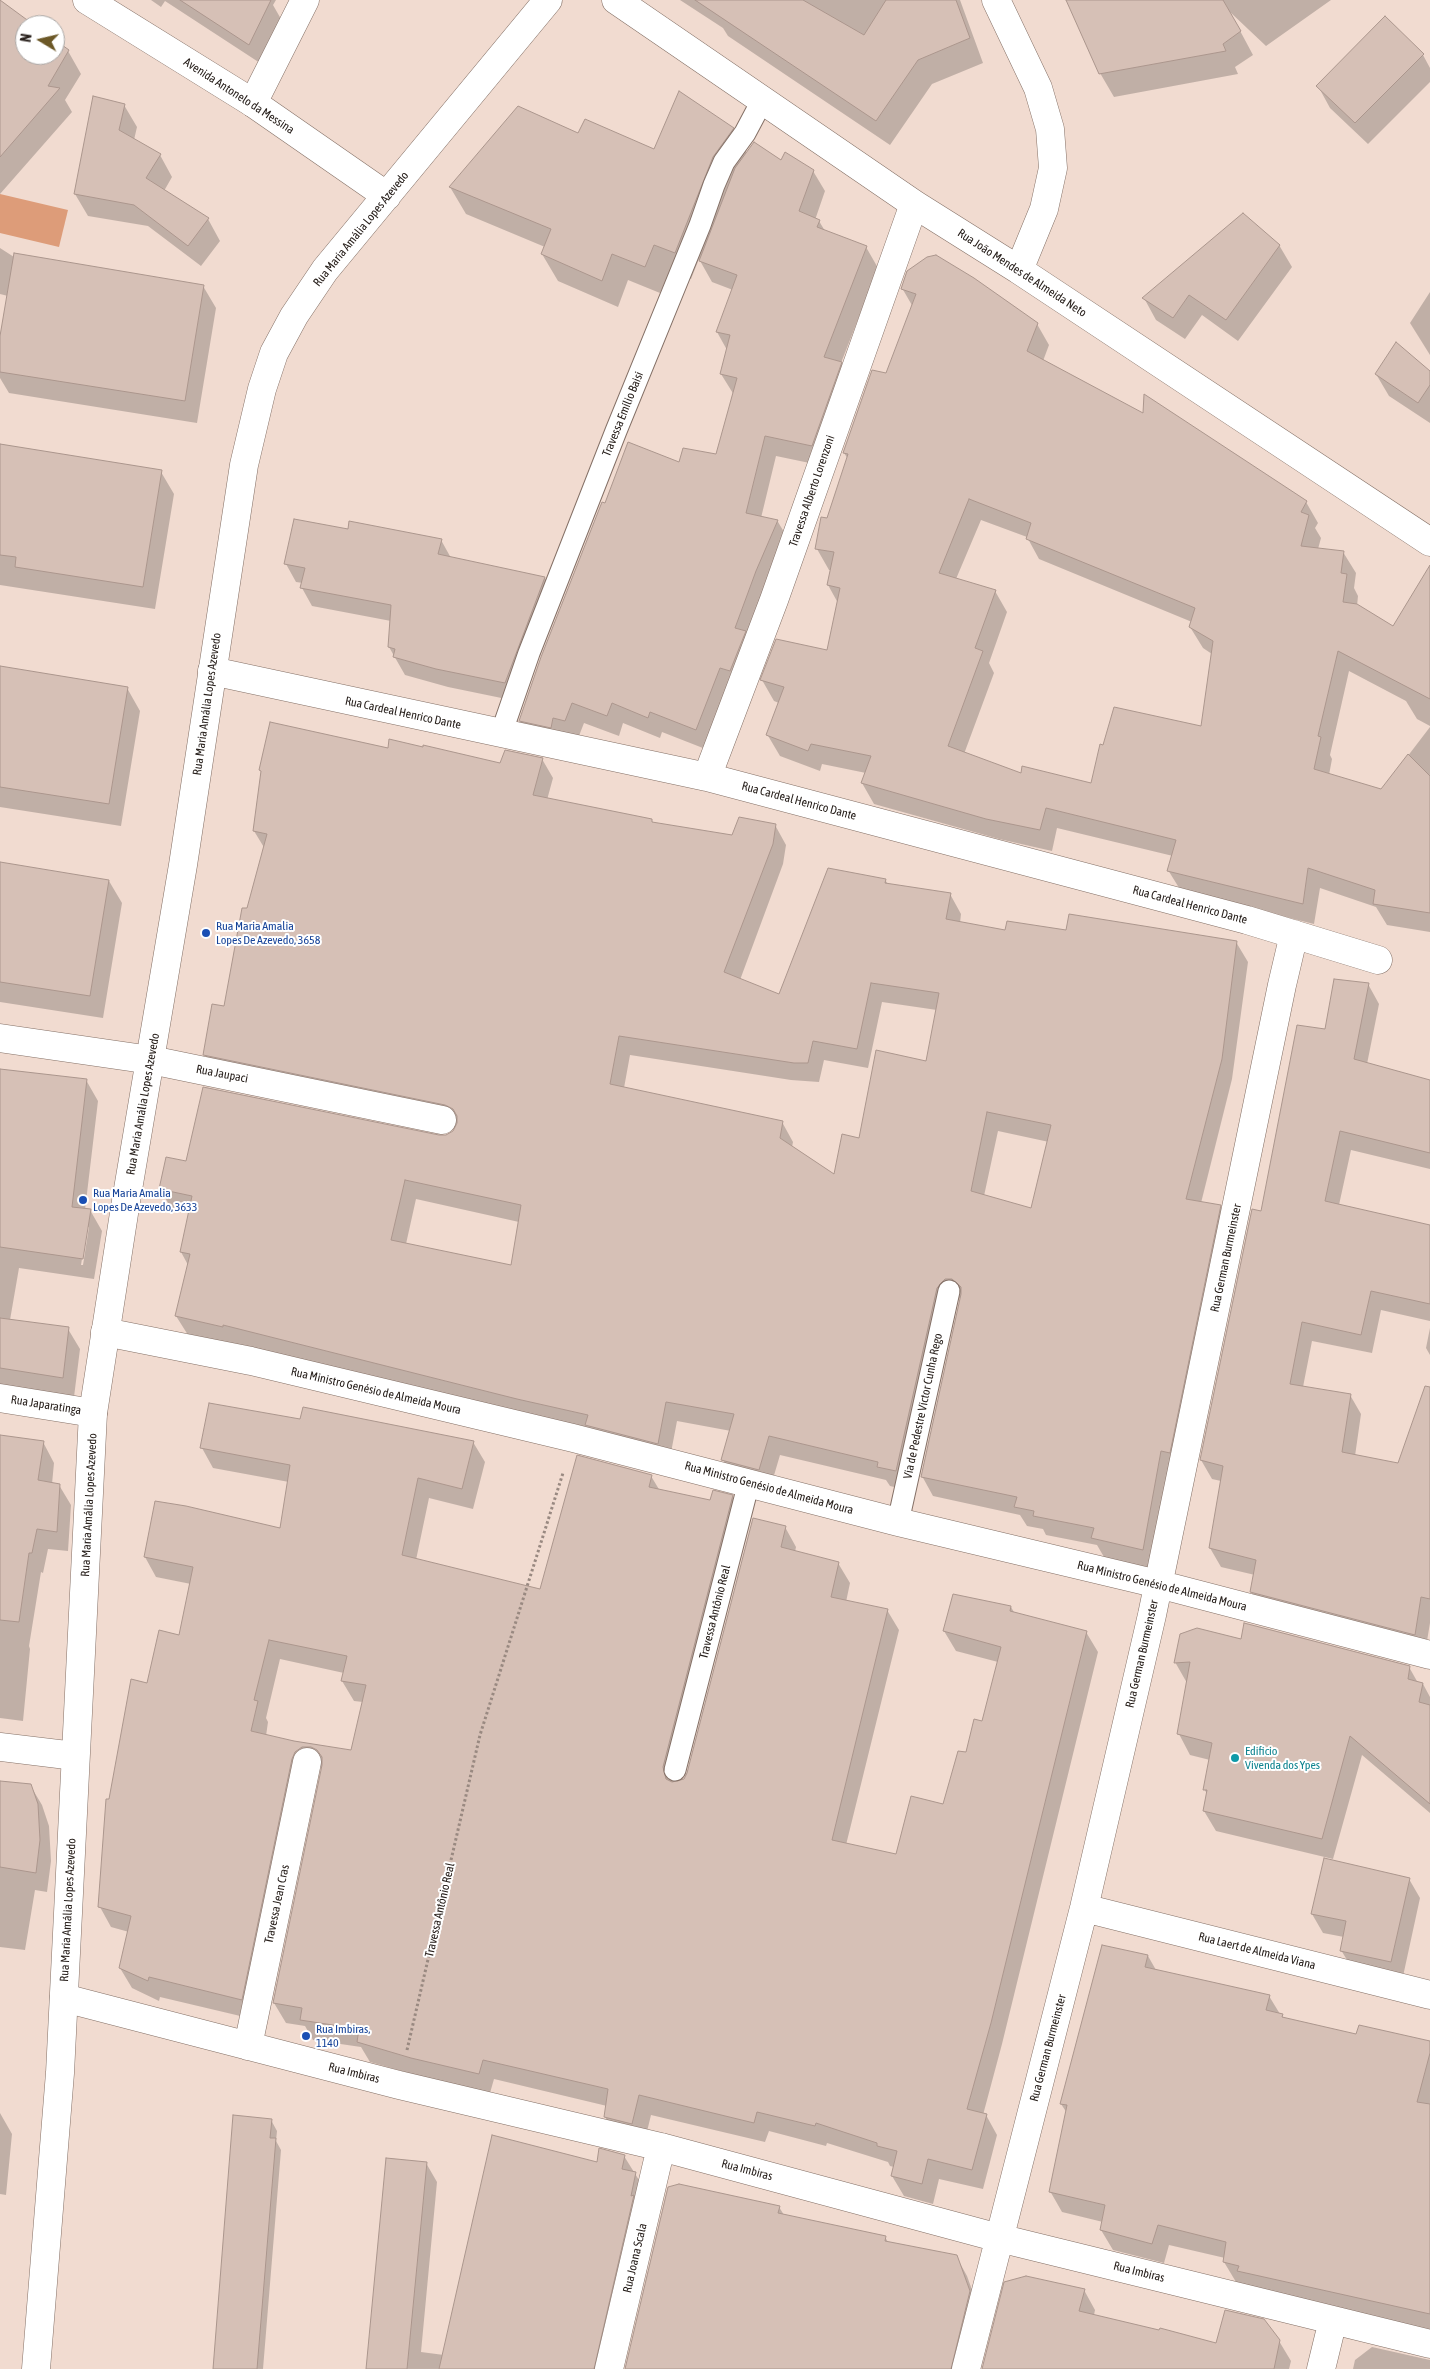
<!DOCTYPE html>
<html>
<head>
<meta charset="utf-8">
<style>
  body { margin:0 }
  #map { position:relative; width:1430px; height:2369px; overflow:hidden; background:#f1dbd0; font-family:"Asap Condensed",sans-serif }
  canvas { display:block }
  .north { position:absolute; left:15px; top:15px; width:50px; height:50px; box-sizing:border-box; background:#fff; border:1px solid #a9a6a4; border-radius:50%; rotate:279deg; font-size:14px; font-weight:700; line-height:20px; text-align:center; color:#28201c }
  .north::after { content:''; display:block; margin:auto; width:18px; height:22px; background:#6c5827; clip-path:polygon(50% 0,100% 100%,50% 72%,0 100%) }
</style>
</head>
<body>
<div id="map">
<canvas width="1430" height="2369"></canvas>
<div class="north">N</div>
</div>
<script>
const c = document.querySelector('canvas').getContext('2d');
c.lineJoin = 'round';
function fillPath(path, color) {
  c.fillStyle = color;
  c.fill(path, 'evenodd');
}
function poly(rows) {
  const path = new Path2D();
  for (const r of rows) {
    path.moveTo(r[0], r[1]);
    for (let i = 2; i < r.length; i += 2) path.lineTo(r[i], r[i + 1]);
  }
  return path;
}
function strokePath(path, color, width, dash) {
  c.strokeStyle = color;
  c.lineWidth = width;
  c.lineCap = dash ? 'butt' : 'round';
  c.setLineDash(dash || []);
  c.stroke(path);
}
function label(font, color, halo, rows, align = 'center') {
  c.font = font + ' "Asap Condensed",sans-serif';
  c.lineWidth = 4;
  c.setLineDash([]);
  c.textBaseline = 'middle';
  c.strokeStyle = halo;
  c.fillStyle = color;
  for (const [text, x, y, turn = 0] of rows) {
    c.save();
    c.translate(x, y);
    c.rotate((+turn || 0) * Math.PI / 180);
    c.textAlign = isNaN(turn) ? turn : align;
    if (halo) c.strokeText(text, 0, 0);
    c.fillText(text, 0, 0);
    c.restore();
  }
}
fillPath(poly([
  [0,194,68,210,59,247,0,233]
]), '#dd9c79');
fillPath(poly([
  [151,0,276,0,273,5,281,19,260,63,165,1,161,7],
  [680,0,960,0,983,63,932,84,890,145,728,36,723,28],
  [1068,0,1331,0,1266,46,1230,12,1253,55,1235,67,1238,74,1114,97,1100,73],
  [0,2,32,25,25,25,25,55,55,55,55,42,68,51,81,74,65,100,72,112,0,194],
  [1423,55,1430,68,1430,82,1368,144,1330,108,1318,86],
  [124,105,137,127,134,140,160,155,172,177,164,191,208,219,220,241,201,266,148,226,88,216,75,194],
  [733,128,747,154,813,171,825,191,815,220,819,221,825,231,866,247,878,268,841,363,853,384,824,466,776,456,761,518,778,522,790,542,708,750,662,732,660,738,623,723,619,736,584,723,577,741,532,741,520,721,605,504,680,463,717,456,734,395,721,374,727,350,717,332,733,290,712,282,699,259,691,279,670,271,660,293,628,280,618,307,558,281,542,254,545,247,466,214,450,187,579,134,655,150],
  [1279,245,1292,267,1238,341,1202,315,1185,339,1156,320,1144,298],
  [0,248,14,257,203,286,216,308,197,423,9,393,0,378,0,344,8,296,0,294],
  [902,288,1037,324,1049,345,1043,361,1306,502,1318,523,1315,528,1321,538,1318,549,1343,552,1356,573,1354,588,1358,596,1357,606,1393,627,1430,589,1430,726,1417,719,1406,701,1349,671,1330,755,1332,759,1329,775,1381,791,1430,727,1430,932,1387,925,1376,907,1320,888,1314,924,1181,891,1168,870,1173,856,1057,828,1052,851,999,839,874,804,862,783,866,773,822,764,820,771,780,756,767,734,779,703,774,701,762,680,828,652,838,603,828,585,831,570,829,570,817,549,848,459,844,453,887,375,913,307],
  [981,520,1027,537,1039,559,1192,622,1190,627,1203,648,1212,654,1203,727,1092,784,1021,775,964,754,994,673,989,663,1007,612,995,591,956,579],
  [1430,292,1430,355,1410,323],
  [1430,373,1430,423,1389,396,1376,374],
  [0,444,161,472,174,494,155,609,0,585],
  [349,530,441,540,451,558,545,578,555,596,516,701,448,687,405,675,389,647,391,621,312,606,302,588,303,583,296,582,286,564],
  [0,667,127,688,140,711,121,826,0,807],
  [389,749,501,764,542,759,553,778,547,800,651,820,654,824,733,837,775,825,786,845,783,864,740,980,780,995,885,880,888,884,950,894,961,914,960,923,1006,932,1067,932,1236,942,1248,962,1232,1079,1201,1203,1220,1206,1231,1225,1154,1569,1104,1557,1097,1545,1046,1535,1043,1529,1027,1526,1020,1515,933,1496,922,1476,961,1298,956,1299,907,1490,890,1486,886,1480,780,1455,770,1489,734,1480,723,1460,731,1431,677,1421,669,1463,188,1335,176,1316,188,1265,181,1252,190,1212,171,1208,160,1189,187,1162,447,1136,454,1132,458,1124,216,1074,205,1055,225,1008,265,849,254,831],
  [882,1002,937,1010,927,1063,860,1139,835,1176,792,1147,793,1142,782,1122,624,1088,630,1055,791,1080,819,1082,824,1060,868,1068],
  [998,1131,1049,1142,1032,1209,984,1196],
  [416,1199,519,1222,512,1267,406,1244],
  [0,863,109,881,122,903,103,1018,0,1002],
  [1368,984,1379,1004,1367,1064,1430,1081,1430,1169,1351,1150,1339,1205,1430,1226,1430,1321,1381,1310,1372,1353,1312,1341,1303,1387,1350,1395,1361,1414,1355,1456,1399,1464,1430,1407,1430,1623,1425,1653,1263,1611,1251,1592,1255,1575,1221,1567,1210,1548,1221,1481,1212,1479,1201,1460,1262,1212,1326,1031],
  [0,1069,86,1080,98,1101,85,1210,90,1210,102,1231,94,1279,19,1268,10,1320,68,1329,80,1349,74,1397,0,1386],
  [87,1227,89,1227,83,1265,81,1265],
  [1430,1328,1430,1355,1426,1348],
  [301,1421,473,1442,485,1462,473,1509,429,1498,416,1560,541,1591,651,1476,660,1491,711,1502,732,1496,743,1517,675,1783,684,1780,785,1527,796,1547,795,1552,838,1563,850,1583,846,1602,887,1610,899,1630,846,1845,897,1856,944,1805,983,1723,998,1662,956,1651,944,1631,1011,1607,1015,1614,1086,1632,1098,1652,1002,2044,983,2115,986,2115,997,2135,983,2189,939,2179,933,2204,904,2196,892,2176,894,2167,890,2166,888,2162,827,2143,826,2146,769,2131,765,2142,651,2115,644,2144,617,2137,605,2117,607,2106,494,2079,490,2093,423,2077,370,2062,361,2047,313,2040,305,2026,286,2023,274,2003,323,1767,313,1767,253,2019,160,1997,159,2001,132,1988,120,1968,129,1932,111,1927,100,1907,110,1801,148,1685,180,1636,191,1584,156,1577,145,1557,156,1503,281,1530,289,1482,213,1468,202,1448],
  [280,1659,344,1673,342,1681,354,1701,363,1702,352,1751,266,1736,268,1722,266,1718],
  [0,1436,43,1442,54,1463,52,1484,59,1485,71,1505,68,1551,48,1549,43,1573,41,1572,29,1646,30,1649,23,1721,0,1718],
  [1242,1640,1409,1667,1418,1683,1423,1684,1430,1697,1430,1813,1362,1755,1333,1859,1216,1831,1204,1811,1208,1795,1204,1789,1210,1760,1190,1755,1179,1734,1187,1683,1175,1662],
  [0,1782,30,1785,42,1805,49,1826,51,1861,47,1892,35,1890,25,1950,0,1947],
  [1409,1879,1420,1898,1402,1981,1353,1970,1341,1950,1344,1937,1323,1933,1312,1914],
  [1148,1956,1156,1970,1269,1996,1280,2014,1285,2019,1357,2036,1430,2042,1430,2345,1250,2291,1246,2285,1236,2282,1224,2262,1225,2258,1169,2245,1164,2263,1113,2250,1101,2230,1103,2222,1062,2212,1050,2191,1067,2113,1061,2104],
  [0,2113,12,2134,6,2195,0,2194],
  [271,2120,277,2131,276,2141,281,2150,263,2369,213,2369],
  [624,2156,647,2193,609,2369,368,2369,426,2163,437,2182,421,2352,444,2355,598,2163],
  [779,2207,784,2215,885,2237,888,2242,956,2256,967,2276,980,2312,966,2369,626,2369],
  [1084,2290,1095,2310,1094,2315,1216,2344,1279,2341,1291,2361,1289,2369,983,2369],
  [1372,2347,1430,2360,1430,2369,1353,2369,1355,2360]
]), '#0003');
const building = poly([
  [0,0,34,25,25,25,25,55,55,55,55,40,69,50,48,86,60,88,0,157,0,0],
  [180,0,271,0,249,45,180,0],
  [695,0,803,0,864,35,886,0,956,0,970,38,918,60,876,121,695,0],
  [1066,0,1223,0,1241,31,1223,44,1226,51,1099,74,1066,0],
  [1385,16,1424,54,1355,123,1316,86,1385,16],
  [679,91,734,128,713,157,675,253,654,245,645,267,612,254,602,281,541,254,551,229,449,187,518,106,578,133,585,119,654,149,679,91],
  [93,96,125,104,119,130,161,154,146,178,209,218,188,246,134,205,74,194,93,96],
  [754,142,781,160,785,152,814,170,799,211,820,220,817,227,867,246,824,357,842,362,812,446,765,436,746,513,778,520,756,571,735,628,746,631,730,671,720,668,696,730,650,712,648,718,612,703,607,716,572,703,565,721,553,718,551,728,519,721,541,657,602,502,605,503,628,442,679,462,683,448,716,454,737,378,720,374,730,335,716,332,737,275,699,261,735,168,754,142],
  [1243,213,1280,245,1226,320,1189,295,1173,318,1142,298,1243,213],
  [14,253,204,285,185,401,0,372,0,336,14,253],
  [936,255,974,278,1038,323,1027,351,1143,413,1144,394,1307,501,1301,512,1309,515,1301,546,1344,551,1341,573,1347,574,1343,602,1357,604,1393,626,1430,565,1430,699,1338,651,1318,736,1321,737,1314,769,1381,789,1408,754,1430,776,1430,913,1373,904,1375,890,1308,868,1303,904,1167,871,1176,840,1046,808,1040,830,986,819,861,783,871,756,811,744,808,751,766,735,784,687,760,680,776,639,827,650,840,588,827,585,834,552,815,549,821,517,827,518,848,454,843,453,872,370,886,373,916,294,901,289,907,271,927,257,936,255],
  [969,499,1031,523,1026,539,1195,608,1189,627,1213,641,1201,726,1114,707,1103,745,1100,744,1091,783,1022,766,1021,773,948,746,983,651,975,648,996,590,939,573,969,499],
  [1396,342,1430,371,1430,385,1418,403,1375,374,1396,342],
  [0,444,162,470,143,587,15,567,16,557,0,555,0,444],
  [294,519,348,529,349,521,442,539,438,554,545,577,505,683,436,669,393,657,395,649,388,647,391,605,300,588,305,568,284,564,294,519],
  [0,666,128,687,109,804,0,787,0,666],
  [270,722,388,748,389,739,423,747,423,745,500,763,505,750,543,758,533,795,652,819,652,822,732,835,739,817,776,824,773,844,724,972,779,994,828,868,886,879,885,883,951,893,946,919,1005,930,1007,921,1066,930,1069,914,1237,941,1222,1059,1186,1199,1221,1205,1170,1453,1161,1451,1143,1550,1091,1538,1094,1528,1033,1516,1034,1511,1014,1507,1017,1497,921,1477,961,1294,961,1287,952,1279,945,1279,937,1288,896,1471,877,1467,878,1462,769,1436,759,1470,721,1460,734,1414,666,1402,658,1444,585,1425,588,1415,517,1399,223,1325,223,1327,175,1316,190,1254,180,1252,192,1196,159,1189,166,1157,186,1161,203,1087,439,1135,446,1135,453,1131,457,1123,457,1116,453,1109,445,1105,203,1055,212,1004,224,1006,242,908,247,908,267,834,253,831,261,771,259,770,270,722],
  [871,983,939,993,926,1061,876,1050,859,1138,842,1134,834,1174,780,1138,783,1121,610,1084,619,1036,794,1063,808,1063,813,1041,857,1049,871,983],
  [987,1112,1051,1125,1031,1208,971,1191,987,1112],
  [405,1180,521,1205,511,1265,391,1240,405,1180],
  [0,862,109,880,90,996,0,982,0,862],
  [1334,979,1369,983,1354,1059,1430,1080,1430,1153,1340,1131,1325,1201,1430,1225,1430,1304,1371,1291,1361,1335,1302,1322,1290,1384,1351,1394,1342,1452,1398,1463,1425,1386,1430,1387,1430,1599,1421,1597,1415,1635,1250,1592,1256,1560,1209,1548,1223,1466,1200,1460,1252,1209,1261,1211,1297,1025,1325,1029,1334,979],
  [0,1069,87,1079,72,1207,91,1209,83,1259,0,1247,0,1069],
  [0,1318,69,1327,63,1378,0,1368,0,1318],
  [209,1403,300,1419,303,1407,474,1441,462,1489,418,1478,402,1555,540,1589,577,1455,652,1475,649,1487,710,1500,713,1490,733,1495,663,1767,666,1779,672,1782,684,1779,687,1773,753,1518,786,1526,781,1547,839,1562,831,1597,888,1609,832,1840,896,1854,911,1796,943,1804,958,1751,966,1752,974,1719,982,1721,1001,1647,943,1631,953,1594,1011,1606,1010,1611,1087,1631,991,2023,967,2109,987,2114,972,2170,928,2159,922,2184,891,2176,897,2151,877,2146,877,2143,816,2123,815,2126,757,2112,754,2123,639,2095,632,2124,604,2117,608,2089,483,2060,479,2074,411,2058,357,2042,359,2029,300,2020,302,2008,273,2003,322,1765,322,1757,317,1750,311,1747,302,1747,295,1752,292,1759,242,2000,149,1977,148,1981,119,1968,131,1916,98,1907,106,1799,109,1799,131,1679,147,1683,159,1630,179,1635,193,1567,144,1557,155,1501,186,1506,280,1528,290,1465,200,1448,209,1403],
  [269,1640,347,1656,341,1681,366,1685,351,1750,294,1741,251,1731,258,1701,254,1700,269,1640],
  [0,1435,44,1441,38,1480,60,1484,57,1532,37,1529,32,1553,29,1553,19,1622,0,1620,0,1435],
  [1244,1623,1410,1666,1408,1679,1423,1683,1419,1702,1430,1705,1430,1804,1350,1736,1322,1839,1203,1811,1207,1790,1203,1790,1212,1743,1177,1734,1190,1662,1174,1663,1180,1634,1197,1628,1241,1639,1244,1623],
  [0,1781,31,1784,38,1804,40,1840,36,1873,0,1867,0,1781],
  [1324,1858,1410,1878,1391,1962,1340,1951,1346,1921,1311,1914,1324,1858],
  [1102,1945,1148,1955,1145,1967,1270,1995,1266,2010,1283,2014,1282,2017,1356,2034,1359,2025,1430,2041,1430,2053,1417,2102,1430,2104,1430,2314,1237,2271,1239,2266,1223,2262,1226,2242,1158,2225,1152,2244,1100,2230,1105,2205,1049,2192,1067,2105,1060,2104,1102,1945],
  [233,2115,272,2119,270,2138,276,2138,257,2369,213,2369,233,2115],
  [492,2135,597,2162,599,2148,625,2155,622,2169,636,2172,631,2196,634,2195,594,2369,439,2369,492,2135],
  [386,2158,427,2162,407,2369,366,2369,386,2158],
  [679,2184,780,2206,778,2213,886,2236,885,2241,957,2255,970,2291,951,2369,625,2369,668,2187,679,2184],
  [1026,2276,1085,2289,1079,2311,1159,2330,1160,2328,1216,2343,1225,2310,1264,2319,1280,2340,1274,2369,982,2369,1004,2282,1026,2276]
]);
fillPath(building, '#d6c0b6');
strokePath(building, '#ab968d', 1);
const lane = poly([
  [501,734,529,653,616,431,700,225,714,185,724,162,745,133,762,101],
  [898,1522,949,1291],
  [675,1770,749,1482]
]);
const street = poly([
  [616,0,914,204,1019,270,1430,542],
  [996,0,1038,88,1050,129,1053,168,1044,209,1019,270],
  [253,103,305,0],
  [212,671,707,777,1247,920,1378,960],
  [707,777,774,600,914,204],
  [0,1038,151,1060,442,1120],
  [105,1332,251,1361,573,1438,898,1522,1158,1584,1430,1655],
  [0,1398,93,1413],
  [0,1747,75,1756],
  [1084,1908,1430,1995],
  [64,1998,399,2085,661,2147,999,2238,1430,2344],
  [248,2046,307,1762],
  [609,2369,661,2147],
  [966,2369,1084,1908,1152,1615,1282,985,1294,934],
  [1321,2369,1333,2320]
]);
const secondary = poly([
  [87,0,253,103,387,196],
  [36,2369,60,2073,93,1413,125,1207,183,865,244,465,262,389,274,353,294,316,325,270,548,0]
]);
strokePath(lane, '#847066', 23);
strokePath(street, '#847066', 29);
strokePath(secondary, '#847066', 29);
strokePath(poly([
  [407,2050,480,1735,563,1473]
]), '#998981', 3, [2.5, 2.5]);
strokePath(lane, '#fff', 21);
strokePath(street, '#fff', 28);
strokePath(secondary, '#fff', 28);
for (const [x, y, r, color] of [
  [206,933,5,"#1a4fb4"],
  [83,1200,5,"#1a4fb4"],
  [1235,1758,5,"#0f9aa8"],
  [306,2036,5,"#1a4fb4"]
]) {
  const dot = new Path2D();
  dot.arc(x, y, r, 0, 2 * Math.PI);
  c.fillStyle = color;
  c.fill(dot);
  strokePath(dot, '#fff', 2);
}
label('12px', '#28201c', '#fff', [
  ["Avenida Antonelo da Messina",239,96,33],
  ["Rua Maria Amália Lopes Azevedo",361,229,-51],
  ["Rua João Mendes de Almeida Neto",1022,273,33],
  ["Travessa Emílio Baisi",623,414,-68],
  ["Travessa Alberto Lorenzoni",812,491,-71],
  ["Rua Maria Amália Lopes Azevedo",207,704,-82],
  ["Rua Cardeal Henrico Dante",403,713,12],
  ["Rua Cardeal Henrico Dante",799,801,15],
  ["Rua Cardeal Henrico Dante",1190,905,15],
  ["Rua Jaupaci",222,1074,11],
  ["Rua Maria Amália Lopes Azevedo",143,1104,-80],
  ["Rua German Burmeinster",1226,1258,-78],
  ["Rua Ministro Genésio de Almeida Moura",376,1391,13],
  ["Rua Japaratinga",46,1405,9],
  ["Via de Pedestre Victor Cunha Rego",923,1406,-78],
  ["Rua Ministro Genésio de Almeida Moura",769,1488,15],
  ["Rua Maria Amália Lopes Azevedo",89,1505,-87],
  ["Rua Ministro Genésio de Almeida Moura",1162,1586,14],
  ["Travessa Antônio Real",715,1612,-76],
  ["Rua German Burmeinster",1142,1654,-77],
  ["Travessa Jean Cras",277,1904,-78],
  ["Rua Maria Amália Lopes Azevedo",68,1910,-87],
  ["Travessa Antônio Real",440,1910,-77],
  ["Rua Laert de Almeida Viana",1257,1951,14],
  ["Rua German Burmeinster",1048,2048,-75],
  ["Rua Imbiras",354,2073,14],
  ["Rua Imbiras",747,2170,15],
  ["Rua Joana Scala",635,2258,-77],
  ["Rua Imbiras",1139,2272,14]
]);
label('12px', '#164399', '#fff', [
  ["Rua Maria Amalia",216,926],
  ["Lopes De Azevedo, 3658",216,940],
  ["Rua Maria Amalia",93,1193],
  ["Lopes De Azevedo, 3633",93,1207],
  ["Rua Imbiras,",316,2029],
  ["1140",316,2043]
], 'left');
label('12px', '#0d838f', '#fff', [
  ["Edificio",1245,1751],
  ["Vivenda dos Ypes",1245,1765]
], 'left');
</script>
</body>
</html>
